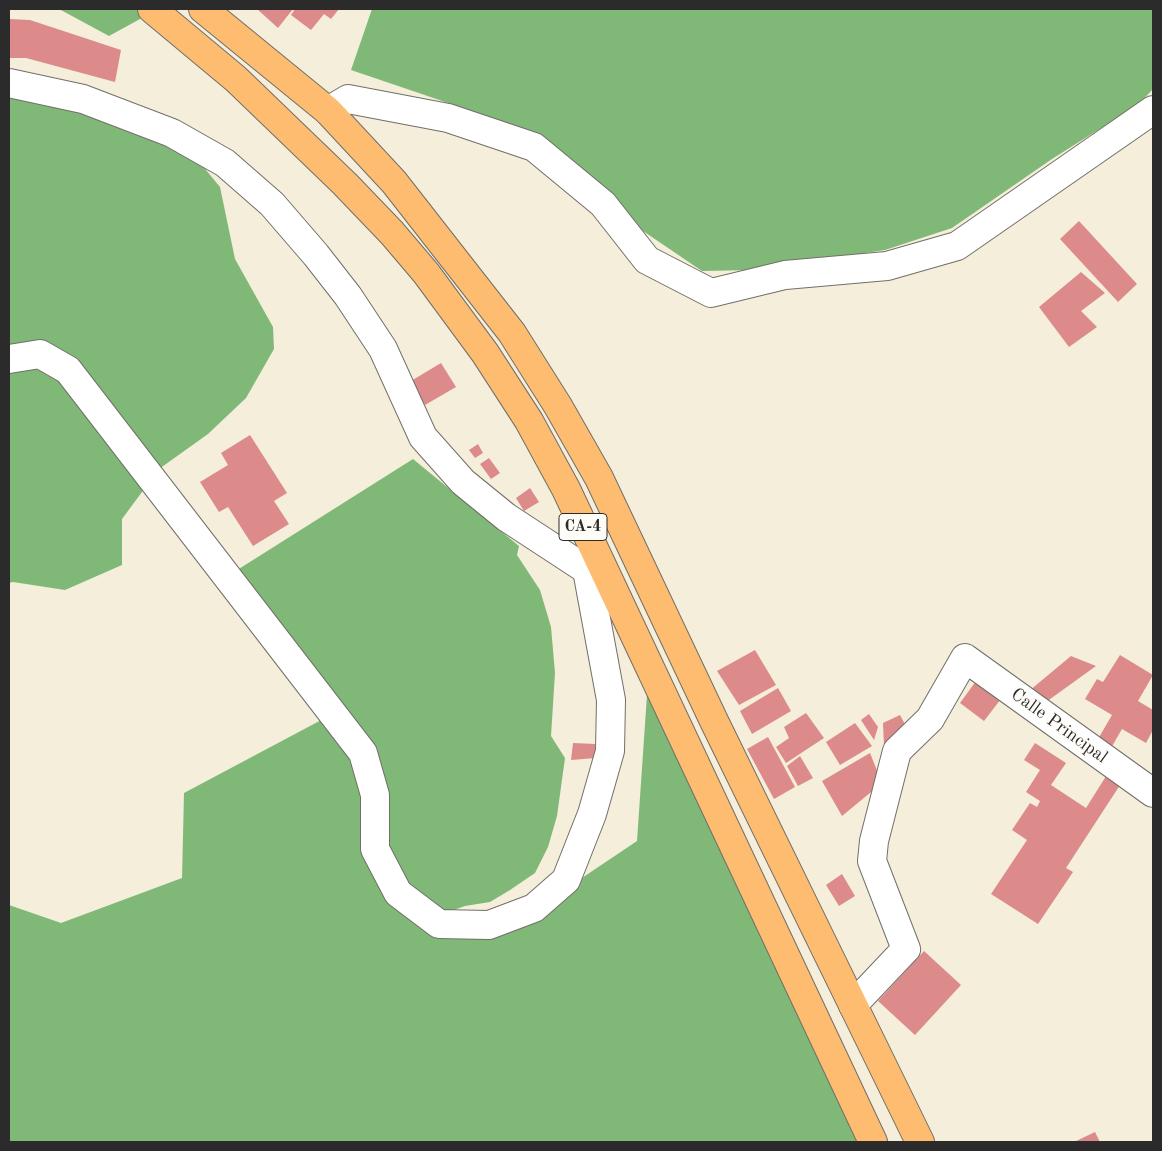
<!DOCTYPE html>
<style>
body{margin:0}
#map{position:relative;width:1162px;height:1151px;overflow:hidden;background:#f4eedb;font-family:"Old Standard TT",serif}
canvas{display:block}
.frame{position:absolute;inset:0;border:10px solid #2b2b2b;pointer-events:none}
</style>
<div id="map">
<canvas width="1162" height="1151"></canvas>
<div class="frame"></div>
</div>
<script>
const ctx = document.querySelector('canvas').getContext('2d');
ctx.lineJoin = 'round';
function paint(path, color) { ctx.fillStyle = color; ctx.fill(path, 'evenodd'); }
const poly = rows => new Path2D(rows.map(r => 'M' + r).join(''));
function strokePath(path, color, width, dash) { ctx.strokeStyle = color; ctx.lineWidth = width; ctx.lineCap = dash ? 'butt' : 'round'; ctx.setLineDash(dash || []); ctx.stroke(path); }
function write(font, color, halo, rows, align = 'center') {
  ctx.font = font + ' "Old Standard TT",serif'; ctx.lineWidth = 4; ctx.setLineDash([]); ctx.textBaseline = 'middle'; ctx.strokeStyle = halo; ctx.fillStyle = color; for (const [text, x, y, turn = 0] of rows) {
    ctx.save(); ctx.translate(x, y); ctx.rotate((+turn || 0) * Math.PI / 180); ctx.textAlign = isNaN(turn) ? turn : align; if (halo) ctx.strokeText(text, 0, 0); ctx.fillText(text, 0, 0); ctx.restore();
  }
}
paint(poly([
 [59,9,148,9,151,13,109,36],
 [372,9,1153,9,1153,89,1139,104,1052,159,952,228,885,250,754,270,702,271,643,231,592,176,513,125,351,70],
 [9,80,192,153,220,187,235,259,273,327,274,349,246,398,208,434,159,469,122,519,122,565,65,590,13,582,9,583],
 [413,459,519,546,517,555,540,590,551,627,555,673,551,736,565,758,557,816,548,847,535,873,510,890,490,902,465,906,451,911,463,931,573,884,637,841,647,695,730,853,864,1142,9,1142,9,905,61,923,182,878,184,793,342,709,234,572]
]), '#80b977');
paint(poly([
 [257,9,293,9,278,28],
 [295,9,339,9,331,19,324,14,311,30,291,15],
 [9,19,30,20,121,50,115,82,26,58,9,58],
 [1079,221,1137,284,1118,302,1060,239],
 [1081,272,1105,293,1081,311,1097,327,1069,347,1039,307],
 [441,363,456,387,425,405,411,381],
 [250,435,287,493,274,501,289,524,253,546,228,507,219,512,200,482,228,465,221,453],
 [478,444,483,453,475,458,469,450],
 [489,458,500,473,491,479,480,464],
 [530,488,539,502,524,511,516,498],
 [755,650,776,685,739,705,717,671],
 [1120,655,1153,675,1138,701,1153,710,1153,730,1146,743,1122,729,1111,748,1098,739,1112,715,1085,699,1097,679,1103,682],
 [1071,656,1096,666,1046,702,1029,691],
 [979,677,1004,695,984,721,960,703],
 [778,688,791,711,752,734,740,711],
 [806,713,824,738,786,763,776,747,789,738,784,727],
 [869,714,878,727,874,740,861,720],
 [900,715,910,734,884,746,883,723],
 [855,723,872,746,840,765,826,742],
 [768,737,795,787,774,799,747,749],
 [573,743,595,744,596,758,571,760],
 [1035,743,1066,763,1051,785,1086,808,1108,773,1122,782,1066,868,1073,872,1038,924,991,894,1027,840,1012,830,1030,803,1037,807,1040,801,1026,792,1040,770,1024,760],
 [870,753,882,783,842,816,822,781],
 [800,756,813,778,798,786,787,766],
 [842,874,855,896,839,906,826,885],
 [924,951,961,985,915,1035,878,1001],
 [1095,1132,1100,1142,1074,1142]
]), '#dc8b8a');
const minor = poly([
 [9,83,83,99,172,133,225,163,272,204,316,255,348,296,383,349,423,437,463,482,506,517,587,570,596,556],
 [328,111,348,99,448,118,534,147,603,204,647,260,711,293,785,275,887,266,957,246,1153,110],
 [9,359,40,354,68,370,363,753,375,795,375,849,398,893,439,924,489,925,534,908,566,880,592,814,610,751,611,700,587,570],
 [853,1005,906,949,872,861,874,841,897,751,930,719,965,658,1153,793]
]);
const highway = poly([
 [152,9,236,79,345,184,392,233,426,273,485,353,529,421,566,489,873,1142],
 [203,9,328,111,394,182,512,333,558,406,599,478,714,721,920,1142]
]);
strokePath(minor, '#716f69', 30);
strokePath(highway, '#716f69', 30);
strokePath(minor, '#fff', 28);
strokePath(highway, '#fdbc70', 28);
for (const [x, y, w] of [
 [583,527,48]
]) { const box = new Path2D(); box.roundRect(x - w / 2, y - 13.5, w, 27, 4); ctx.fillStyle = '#fdfcf7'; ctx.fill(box); strokePath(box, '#2b2b2b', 1); }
write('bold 16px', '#2b2b2b', null, [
 ["CA-4",583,527]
]);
write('18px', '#2b2b2b', '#fdfcf7', [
 ["Calle Principal",1059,726,36]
]);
</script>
